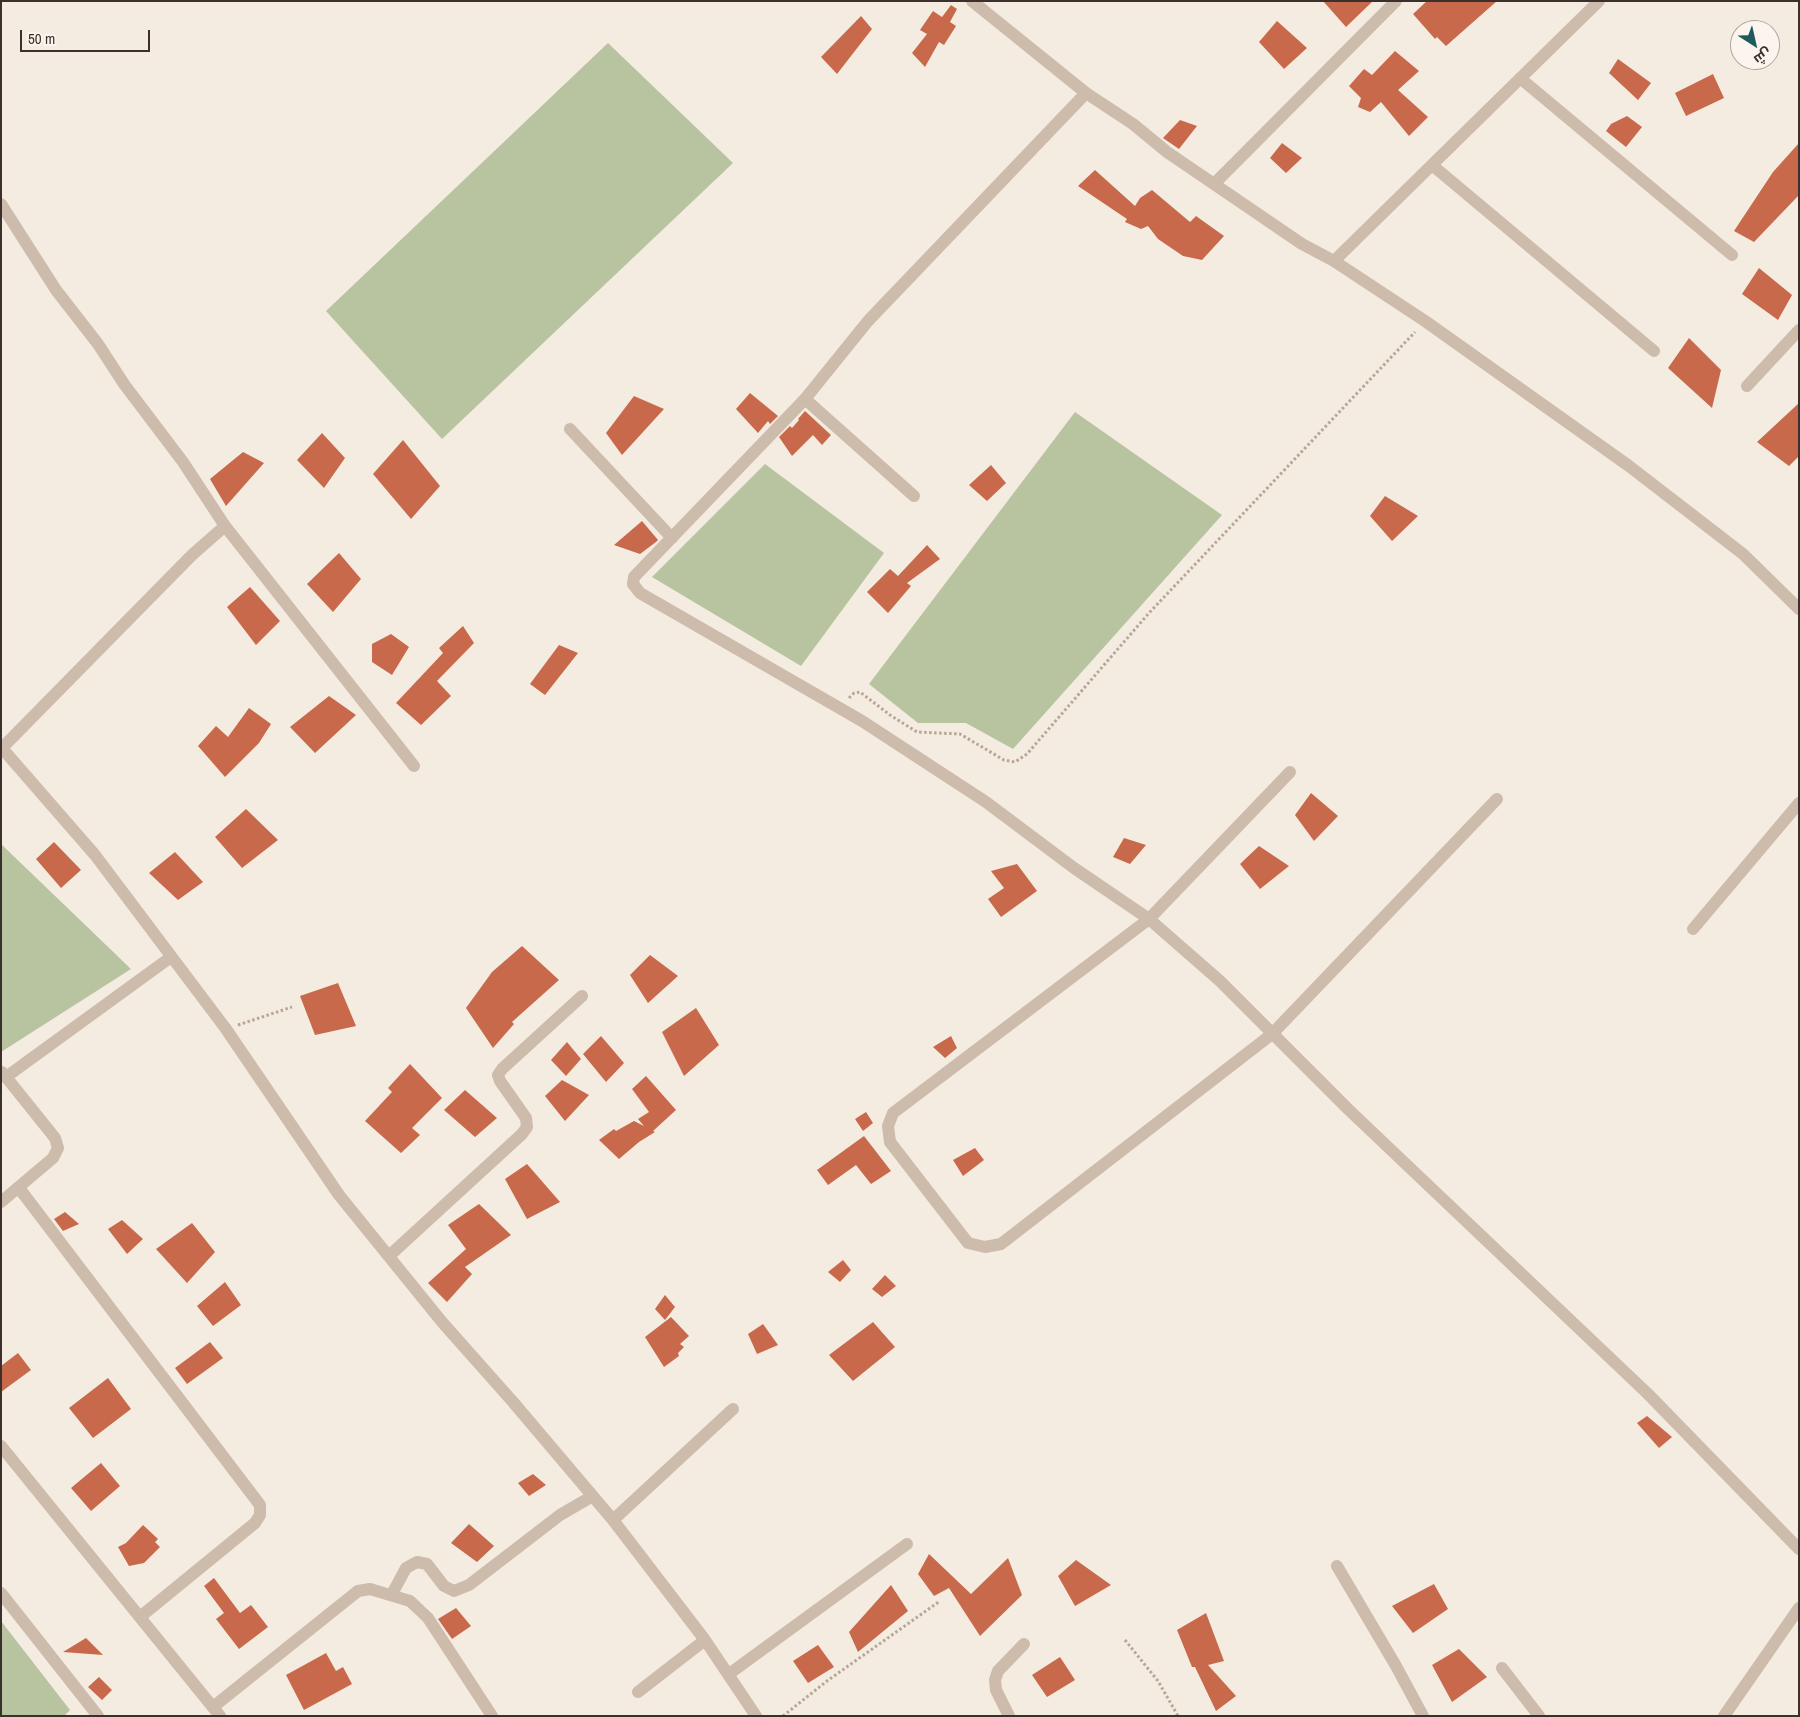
<!DOCTYPE html>
<meta charset="utf-8">
<style>
body{margin:0}
#map{position:relative;width:1800px;height:1717px;overflow:hidden;background:#f4ebe1;font-family:"Archivo Narrow",Cairo,sans-serif}
canvas{display:block}
.frame{position:absolute;inset:0;border:2px solid #3b302b;pointer-events:none}
.north{position:absolute;left:1730px;top:20px;width:50px;height:50px;box-sizing:border-box;background:#fbf5ee;border:1px solid #aea6a0;border-radius:50%;rotate:145deg;font-size:14px;font-weight:700;line-height:20px;text-align:center;color:#3b302b}
.north::after{content:'';display:block;margin:auto;width:18px;height:22px;background:#1f5a5e;clip-path:polygon(50% 0,100% 100%,50% 72%,0 100%)}
.scale{position:absolute;left:20px;top:30px;width:130px;height:22px;box-sizing:border-box;border:2px solid #3b302b;border-top:0;padding-left:6px;font-size:15px;line-height:18px;white-space:nowrap;color:#3b302b;-webkit-text-stroke:4px #fbf5ee;paint-order:stroke}
</style>
<div id="map">
<canvas width="1800" height="1717"></canvas>
<div class="frame"></div>
<div class="north">ش</div>
<div class="scale">50 m</div>
</div>
<script>
const ctx = document.querySelector('canvas').getContext('2d');
ctx.lineJoin = 'round';
function paint(path, color) { ctx.fillStyle = color; ctx.fill(path, 'evenodd'); }
const poly = rows => new Path2D(rows.map(r => 'M' + r).join(''));
function strokePath(path, color, width, dash) { ctx.strokeStyle = color; ctx.lineWidth = width; ctx.lineCap = dash ? 'butt' : 'round'; ctx.setLineDash(dash || []); ctx.stroke(path); }
paint(poly([
 [608,43,733,163,442,439,326,311],
 [1075,412,1222,515,1013,749,966,723,918,723,869,684],
 [765,464,884,553,801,666,652,577],
 [1,844,131,969,1,1052],
 [1,1621,70,1710,64,1716,1,1716]
]), '#b8c4a0');
paint(poly([
 [1323,1,1373,1,1346,27],
 [1427,1,1497,1,1446,46,1437,37,1435,39,1413,14],
 [951,5,957,9,950,22,956,26,944,45,939,42,925,67,912,53,927,34,920,30,933,11,942,17],
 [861,16,872,29,837,74,821,57],
 [1277,21,1307,48,1284,69,1259,42],
 [1395,51,1419,71,1398,90,1428,117,1409,136,1381,102,1370,112,1358,107,1361,98,1349,86,1364,69,1372,75],
 [1618,59,1651,83,1638,100,1609,73],
 [1713,74,1724,98,1686,116,1675,93],
 [1627,116,1642,127,1626,147,1606,131,1611,124],
 [1180,120,1197,126,1179,149,1163,138],
 [1282,143,1302,158,1286,173,1270,158],
 [1799,143,1799,195,1754,242,1734,231,1773,172],
 [1095,170,1135,206,1140,198,1152,190,1190,222,1196,216,1224,236,1202,260,1183,256,1158,239,1148,226,1141,229,1125,222,1127,219,1078,186],
 [1759,268,1792,295,1778,320,1742,294],
 [1689,338,1721,370,1712,408,1668,368],
 [750,393,778,416,770,424,768,421,758,433,736,409],
 [634,396,664,409,622,455,606,433],
 [1799,403,1799,456,1789,466,1757,442],
 [805,411,831,435,822,445,813,435,792,456,779,437,790,426,792,428,799,420,798,419],
 [322,433,345,458,324,488,297,460],
 [403,440,440,486,411,519,373,474],
 [243,452,264,463,226,506,210,479],
 [991,465,1006,483,987,501,969,485],
 [1385,496,1418,516,1392,541,1370,516],
 [642,521,658,540,656,542,640,554,614,545],
 [927,545,940,559,907,583,911,586,888,613,867,592,890,569,898,576],
 [339,553,361,579,333,612,307,584],
 [250,587,280,621,256,645,227,607],
 [463,626,474,643,437,681,451,696,421,725,396,703,443,653,439,648],
 [391,634,409,647,392,675,372,662,372,644],
 [559,645,578,653,545,695,530,684],
 [329,696,356,715,315,753,290,727],
 [249,708,271,724,259,743,225,777,198,746,216,726,228,737],
 [1311,793,1338,816,1314,841,1295,815],
 [246,809,278,840,242,868,215,837],
 [1124,838,1146,845,1130,864,1113,857],
 [54,842,81,870,61,888,36,859],
 [1259,846,1289,866,1260,889,1240,864],
 [175,852,203,882,178,900,149,873],
 [1017,864,1037,891,1001,917,988,899,1004,888,991,871],
 [522,946,559,980,512,1022,514,1024,493,1048,466,1008,492,972],
 [650,955,678,976,648,1003,630,975],
 [338,983,356,1026,315,1035,300,996],
 [696,1008,719,1045,684,1076,662,1032],
 [601,1036,624,1063,606,1082,583,1054],
 [951,1036,957,1048,945,1058,933,1047],
 [567,1042,581,1059,566,1076,551,1060],
 [410,1064,442,1098,412,1128,420,1135,401,1153,365,1121,392,1092,388,1088],
 [646,1076,676,1110,653,1131,655,1132,639,1142,619,1159,599,1140,614,1129,616,1131,634,1121,644,1126,638,1119,649,1112,632,1089],
 [562,1080,589,1095,565,1121,545,1096],
 [465,1090,497,1118,475,1137,444,1110],
 [866,1112,873,1123,863,1131,855,1119],
 [864,1136,891,1171,871,1184,856,1165,828,1185,817,1170],
 [975,1148,984,1160,963,1176,953,1160],
 [527,1164,560,1202,527,1219,505,1179],
 [479,1204,511,1235,465,1267,472,1274,447,1302,428,1283,466,1249,448,1225],
 [65,1212,79,1224,63,1231,54,1219],
 [122,1220,143,1239,127,1254,108,1229],
 [192,1223,215,1252,187,1283,156,1249],
 [843,1260,851,1270,840,1282,828,1272],
 [885,1275,896,1286,882,1297,872,1289],
 [225,1282,241,1305,213,1326,197,1306],
 [665,1295,675,1307,665,1320,655,1309],
 [671,1317,689,1336,680,1344,684,1347,678,1353,679,1356,664,1367,645,1337],
 [873,1322,895,1347,853,1381,829,1355],
 [763,1324,778,1345,757,1354,748,1334],
 [210,1342,223,1358,187,1384,175,1368],
 [18,1353,31,1370,1,1392,1,1366],
 [108,1378,131,1409,93,1438,69,1408],
 [1647,1416,1672,1437,1659,1448,1637,1423],
 [101,1463,120,1486,91,1511,71,1488],
 [533,1474,546,1485,529,1496,518,1483],
 [469,1524,494,1546,477,1562,451,1543],
 [143,1525,158,1539,155,1542,160,1547,144,1563,129,1566,118,1547,126,1543],
 [929,1554,971,1594,1008,1558,1022,1595,980,1636,949,1588,934,1596,918,1574],
 [1076,1560,1111,1585,1075,1606,1058,1576],
 [214,1578,240,1613,251,1605,268,1627,239,1649,216,1619,224,1613,204,1586],
 [1434,1584,1448,1609,1413,1633,1392,1606],
 [891,1585,908,1611,858,1652,849,1632],
 [456,1608,471,1626,452,1639,438,1619],
 [1206,1613,1224,1661,1208,1665,1236,1696,1216,1711,1195,1667,1192,1667,1177,1630],
 [86,1638,103,1655,63,1652],
 [818,1645,834,1667,808,1683,793,1661],
 [1459,1649,1487,1677,1452,1702,1432,1665],
 [326,1653,336,1671,343,1667,352,1684,304,1710,286,1675],
 [1060,1657,1075,1680,1047,1697,1032,1675],
 [99,1677,112,1690,102,1700,88,1687]
]), '#c8694b');
strokePath(poly([
 [849,698,854,693,860,692,890,715,917,732,960,734,1004,760,1015,762,1027,754,1149,613,1415,332],
 [238,1025,292,1007],
 [1125,1640,1158,1681,1178,1716],
 [783,1716,827,1681,940,1601]
]), '#b9a596', 3, [2.5, 2.5]);
strokePath(poly([
 [972,1,1086,93,1133,124,1167,152,1302,244,1334,261,1425,321,1629,466,1743,554,1799,609],
 [1520,78,1732,255],
 [1432,165,1654,351],
 [1215,183,1396,1],
 [1,204,56,290,98,344,124,384,183,462,225,526,192,555,2,748],
 [1334,261,1599,1],
 [1747,386,1799,330],
 [805,399,868,321,1086,93],
 [570,429,672,538],
 [914,496,805,399,634,577,633,584,640,593,862,721,986,802,1074,868,1149,919,1220,981,1349,1110,1648,1394,1799,1549],
 [225,526,414,766],
 [1,747,95,855,226,1029,339,1195,442,1322,513,1402,613,1520,705,1640,756,1716],
 [1290,772,1149,919,893,1113,888,1126,890,1142,968,1243,985,1247,1001,1244,1272,1034,1497,799],
 [1693,929,1799,803],
 [6,1077,171,957],
 [19,1188,260,1505,260,1515,255,1523,140,1617],
 [1,1202,53,1158,58,1148,55,1138,2,1072],
 [389,1256,522,1134,527,1127,526,1118,500,1081,498,1075,502,1069,582,996],
 [1,1446,220,1716],
 [613,1520,733,1409],
 [1337,1566,1396,1666,1423,1716],
 [1,1593,98,1716],
 [392,1594,406,1568,417,1562,427,1564,444,1586,454,1591,469,1585,560,1515,591,1497],
 [1502,1668,1539,1716],
 [729,1674,907,1544],
 [638,1692,705,1640],
 [213,1707,358,1591,370,1589,410,1601,428,1618,492,1716],
 [1009,1716,996,1690,995,1680,998,1671,1024,1644],
 [1724,1716,1799,1608]
]), '#cdbbac', 12);
</script>
